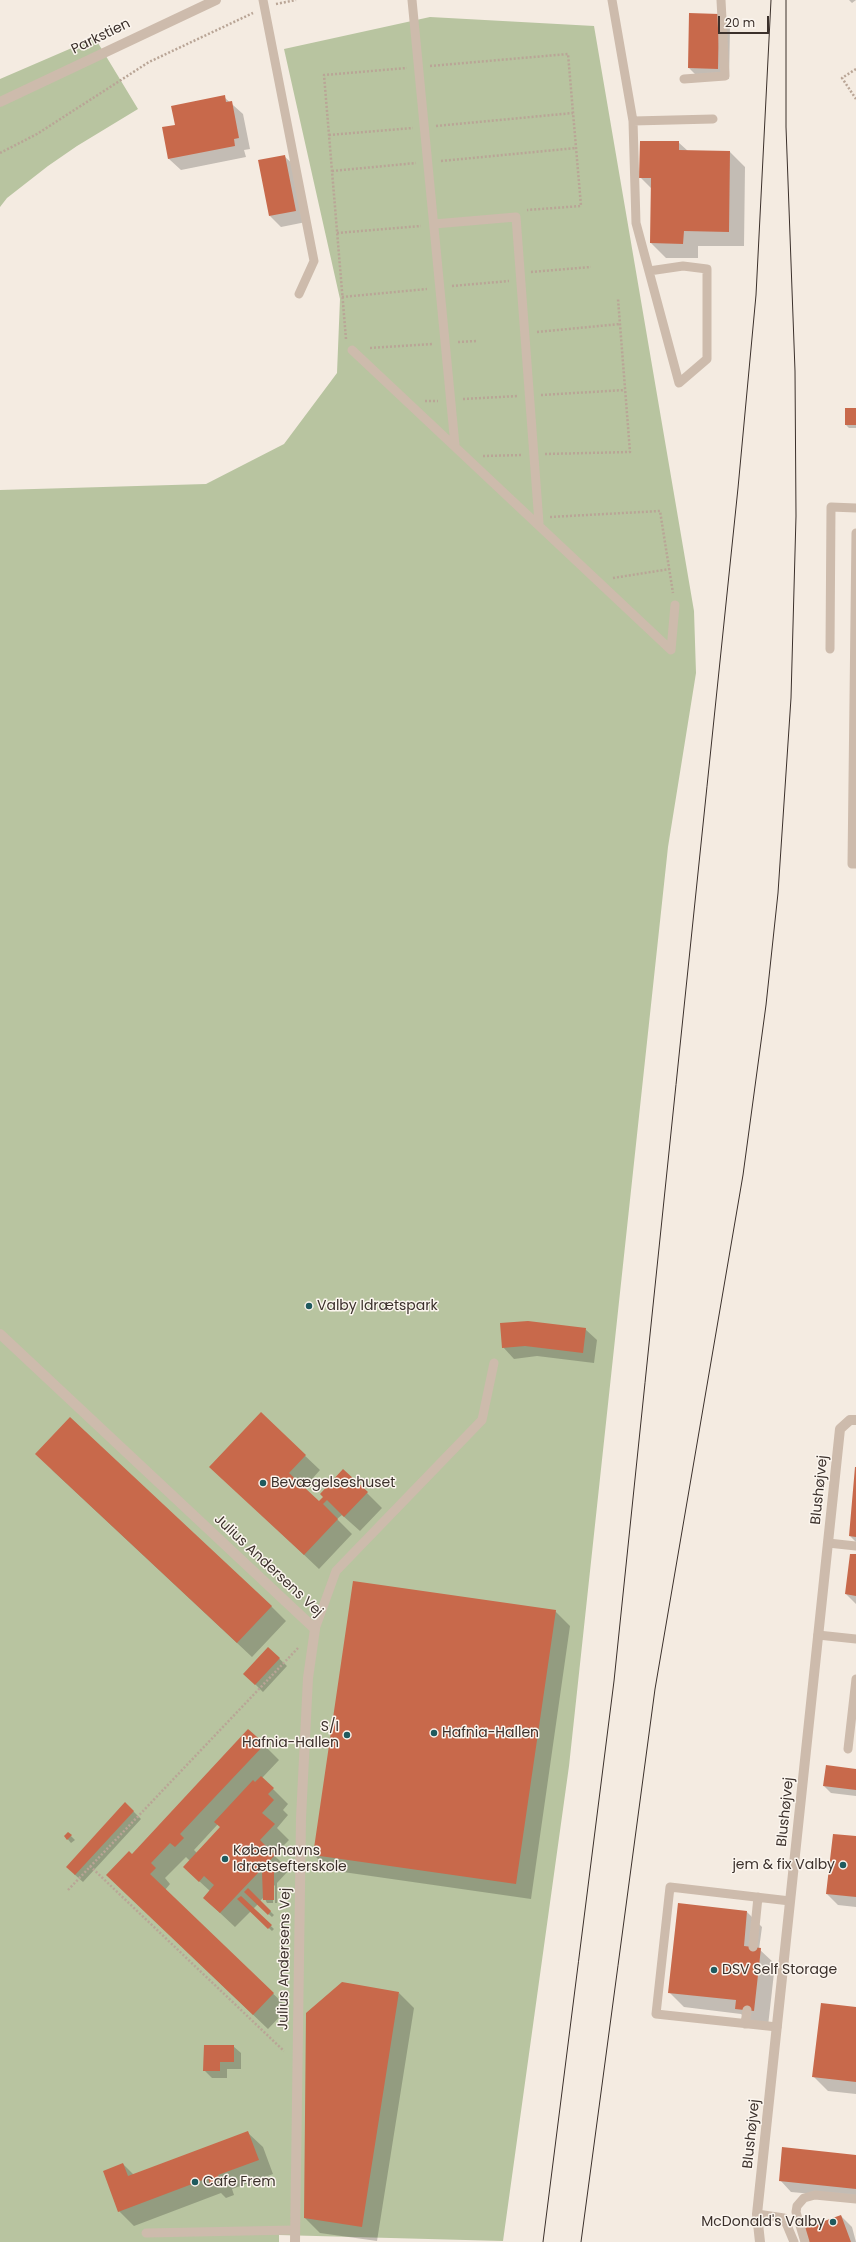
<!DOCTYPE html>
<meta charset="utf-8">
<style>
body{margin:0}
#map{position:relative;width:856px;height:2242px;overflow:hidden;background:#f4ebe1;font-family:Poppins,sans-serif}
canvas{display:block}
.scale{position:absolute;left:718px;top:16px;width:51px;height:18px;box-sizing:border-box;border:2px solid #3b302b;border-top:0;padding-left:5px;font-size:12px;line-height:14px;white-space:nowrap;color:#3b302b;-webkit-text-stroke:3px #fbf5ee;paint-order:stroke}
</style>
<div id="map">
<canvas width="856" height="2242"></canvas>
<div class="scale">20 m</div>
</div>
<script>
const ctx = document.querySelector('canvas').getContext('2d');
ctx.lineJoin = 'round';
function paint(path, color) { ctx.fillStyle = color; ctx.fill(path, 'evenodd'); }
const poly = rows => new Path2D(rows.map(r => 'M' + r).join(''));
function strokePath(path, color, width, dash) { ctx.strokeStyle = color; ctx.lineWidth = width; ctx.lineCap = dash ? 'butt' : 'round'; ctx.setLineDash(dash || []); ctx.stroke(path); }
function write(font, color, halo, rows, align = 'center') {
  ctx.font = font + ' Poppins,sans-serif'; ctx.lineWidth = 3; ctx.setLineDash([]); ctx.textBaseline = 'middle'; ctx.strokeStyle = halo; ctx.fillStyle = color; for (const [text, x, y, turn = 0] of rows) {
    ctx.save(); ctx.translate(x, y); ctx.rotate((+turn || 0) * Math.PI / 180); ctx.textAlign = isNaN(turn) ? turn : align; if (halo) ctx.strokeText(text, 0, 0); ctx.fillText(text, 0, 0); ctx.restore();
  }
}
paint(poly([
 [430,17,594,26,694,611,696,673,668,847,569,1766,503,2241,279,2235,279,2242,0,2242,0,490,206,484,284,444,337,373,340,299,284,49],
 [95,38,138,109,77,146,48,166,7,198,0,207,0,79]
]), '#b8c4a0');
paint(poly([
 [849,0,856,0,852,3],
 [718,15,730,26,729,79,700,79,689,68],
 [224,97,243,114,250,149,244,150,246,157,181,170,169,159,163,128,176,126],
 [678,142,688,151,730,152,745,167,744,246,698,246,698,258,666,258,651,243,652,189,640,177],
 [284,156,296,167,306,222,281,227,270,216],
 [856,409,856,428,849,428,846,425],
 [585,1329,597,1340,594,1363,537,1356,514,1359,503,1347],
 [261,1414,320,1470,304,1488,319,1503,324,1497,367,1493,382,1508,360,1531,342,1515,337,1519,352,1534,319,1569,226,1481],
 [856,1466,856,1542,850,1536],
 [51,1469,271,1606,286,1621,252,1657],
 [856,1555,856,1604,846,1594],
 [555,1611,570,1626,531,1899,329,1870,314,1855],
 [268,1648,287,1666,263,1692,252,1681],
 [264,1745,279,1760,262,1778,288,1804,283,1810,288,1815,277,1828,289,1840,274,1855,289,1870,277,1883,277,1903,275,1903,275,1885,273,1887,273,1903,267,1903,264,1897,260,1901,274,1915,272,1917,258,1904,253,1909,274,1929,272,1931,251,1911,235,1927,204,1898,210,1891,199,1881,190,1861,186,1857,165,1878,170,1884,165,1890,288,2008,268,2029,123,1890,132,1855],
 [218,1824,221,1827,197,1853,194,1850],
 [856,1770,856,1796,831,1793,824,1786],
 [133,1811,141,1819,83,1882,74,1874],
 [68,1833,75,1840,71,1843,65,1836],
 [856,1837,856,1907,838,1905,827,1894],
 [679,1904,747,1912,762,1927,759,1949,775,1964,768,2026,751,2024,741,2014,684,2007,669,1992],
 [399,1993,414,2008,377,2241,320,2233,305,2218],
 [856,2008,856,2094,828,2091,813,2076],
 [233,2046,241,2053,241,2069,227,2069,227,2078,212,2078,204,2070],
 [248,2133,263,2147,273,2174,232,2189,234,2195,226,2198,221,2193,134,2226,119,2211,123,2164,134,2175],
 [856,2156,856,2198,791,2192,780,2180],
 [841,2216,852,2227,856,2242,808,2242]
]), '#0003');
paint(poly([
 [689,13,719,14,718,69,688,68],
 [225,95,226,102,232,101,239,138,234,139,235,146,168,159,162,127,175,125,171,106],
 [640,141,679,141,679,150,730,151,729,232,684,231,683,244,650,243,651,178,639,178],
 [285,155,296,211,269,216,258,160],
 [845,408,856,408,856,425,845,425],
 [528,1321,586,1328,583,1353,525,1346,502,1348,500,1323],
 [261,1412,306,1455,289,1473,319,1501,323,1497,320,1494,343,1469,368,1492,344,1517,327,1500,323,1504,338,1519,304,1555,209,1467],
 [70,1417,272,1606,237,1643,35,1454],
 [855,1467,856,1467,856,1537,849,1536],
 [850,1554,856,1554,856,1596,845,1594],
 [353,1581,556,1610,516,1884,313,1855],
 [268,1647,280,1658,255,1685,243,1674],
 [248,1729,265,1744,180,1834,184,1838,175,1847,170,1843,151,1863,156,1868,150,1874,274,1993,253,2015,106,1875,129,1851,132,1854],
 [826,1765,856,1769,856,1790,823,1786],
 [261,1776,274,1788,268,1794,274,1800,262,1813,275,1824,260,1840,275,1855,220,1913,203,1898,214,1885,204,1876,199,1882,183,1867,220,1827,214,1822,253,1780,255,1782],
 [125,1802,134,1811,75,1875,66,1867],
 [68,1832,72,1835,67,1840,64,1836],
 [833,1834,856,1836,856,1897,826,1894],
 [262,1871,274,1871,274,1900,263,1900],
 [248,1888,271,1911,268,1915,244,1892],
 [241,1896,272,1925,268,1929,237,1899],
 [678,1903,747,1911,744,1946,761,1948,754,2011,735,2009,736,2000,668,1993],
 [342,1982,399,1992,362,2227,304,2218,306,2013],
 [821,2003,856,2007,856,2082,812,2077],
 [204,2045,234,2045,234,2062,220,2062,220,2071,203,2071],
 [248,2131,259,2160,218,2175,220,2180,210,2184,208,2178,118,2212,103,2171,123,2163,128,2176],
 [782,2147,856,2155,856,2189,779,2181],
 [841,2215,851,2242,807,2242,802,2229]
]), '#c8694b');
strokePath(poly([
 [276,4,296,0],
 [430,66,568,54,581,206,527,210],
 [856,69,842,78,856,99],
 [436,126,573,113],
 [329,135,413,128],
 [0,153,37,134,149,62,253,13],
 [441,161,576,148],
 [332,171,416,163],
 [337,233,421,226],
 [531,272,591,267],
 [452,286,509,281],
 [342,297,427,289],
 [537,332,620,324],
 [346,339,324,75,407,68],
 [458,342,477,341],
 [370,348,433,344],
 [541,395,625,390],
 [463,399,518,396],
 [425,401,438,401],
 [545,454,630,452,618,299],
 [483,456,522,455],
 [550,517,660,511,673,593],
 [613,578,670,569],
 [90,1866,284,2051],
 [68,1890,298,1648]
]), '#b9a596', 2.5, [2, 2]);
strokePath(poly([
 [263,0,314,261,299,294],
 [412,0,455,445],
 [612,0,633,121,636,223,679,383,707,359,707,269,683,266,649,271],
 [684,79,725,76,721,0],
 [633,121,713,119],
 [434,224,516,217,539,523],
 [352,350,671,650,675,605],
 [856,533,852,864,856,864],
 [830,649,831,507,856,508],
 [828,1543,856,1546],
 [315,1629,336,1571,482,1420,494,1363],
 [818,1635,856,1639],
 [848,1749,856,1679],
 [753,1947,758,1897],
 [745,2024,747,2010],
 [777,2027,656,2014,670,1887,790,1901],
 [757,2214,784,2218,794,2242],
 [146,2233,295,2230],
 [805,2242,796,2212,797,2206,804,2198,815,2195,856,2199]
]), '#cdbbac', 9);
strokePath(poly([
 [0,102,216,0],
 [0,1334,315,1629,308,1678,301,1818,295,2242],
 [760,2242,757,2214,840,1429,850,1420,856,1420]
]), '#cdbbac', 10);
strokePath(poly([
 [543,2242,614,1681,738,488,756,295,771,0],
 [581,2242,655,1689,743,1175,766,1005,778,893,791,698,796,516,795,371,786,127,786,0]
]), '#3b302b', 1);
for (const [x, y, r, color] of [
 [309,1306,4,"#1f5a5e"],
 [263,1483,4,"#1f5a5e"],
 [434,1733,4,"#1f5a5e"],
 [347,1735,4,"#1f5a5e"],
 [225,1859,4,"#1f5a5e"],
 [843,1865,4,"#1f5a5e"],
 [714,1970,4,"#1f5a5e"],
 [195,2182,4,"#1f5a5e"],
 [833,2222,4,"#1f5a5e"]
]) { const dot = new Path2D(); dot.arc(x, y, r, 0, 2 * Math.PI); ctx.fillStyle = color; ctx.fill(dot); strokePath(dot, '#fbf5ee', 1.5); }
write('14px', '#3b302b', '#fbf5ee', [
 ["Parkstien",101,37,-26],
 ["Blushøjvej",820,1490,-84],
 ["Julius Andersens Vej",268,1566,43],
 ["Blushøjvej",786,1812,-84],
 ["Julius Andersens Vej",285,1959,-89],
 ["Blushøjvej",752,2134,-84]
]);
write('14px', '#3b302b', '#fbf5ee', [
 ["Valby Idrætspark",317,1306],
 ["Bevægelseshuset",271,1483],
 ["S/I",339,1727,"right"],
 ["Hafnia-Hallen",339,1743,"right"],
 ["Hafnia-Hallen",442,1733],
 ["Københavns",233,1851],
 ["Idrætsefterskole",233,1867],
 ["jem & fix Valby",835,1865,"right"],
 ["DSV Self Storage",722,1970],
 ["Cafe Frem",203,2182],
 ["McDonald's Valby",825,2222,"right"]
], 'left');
</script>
